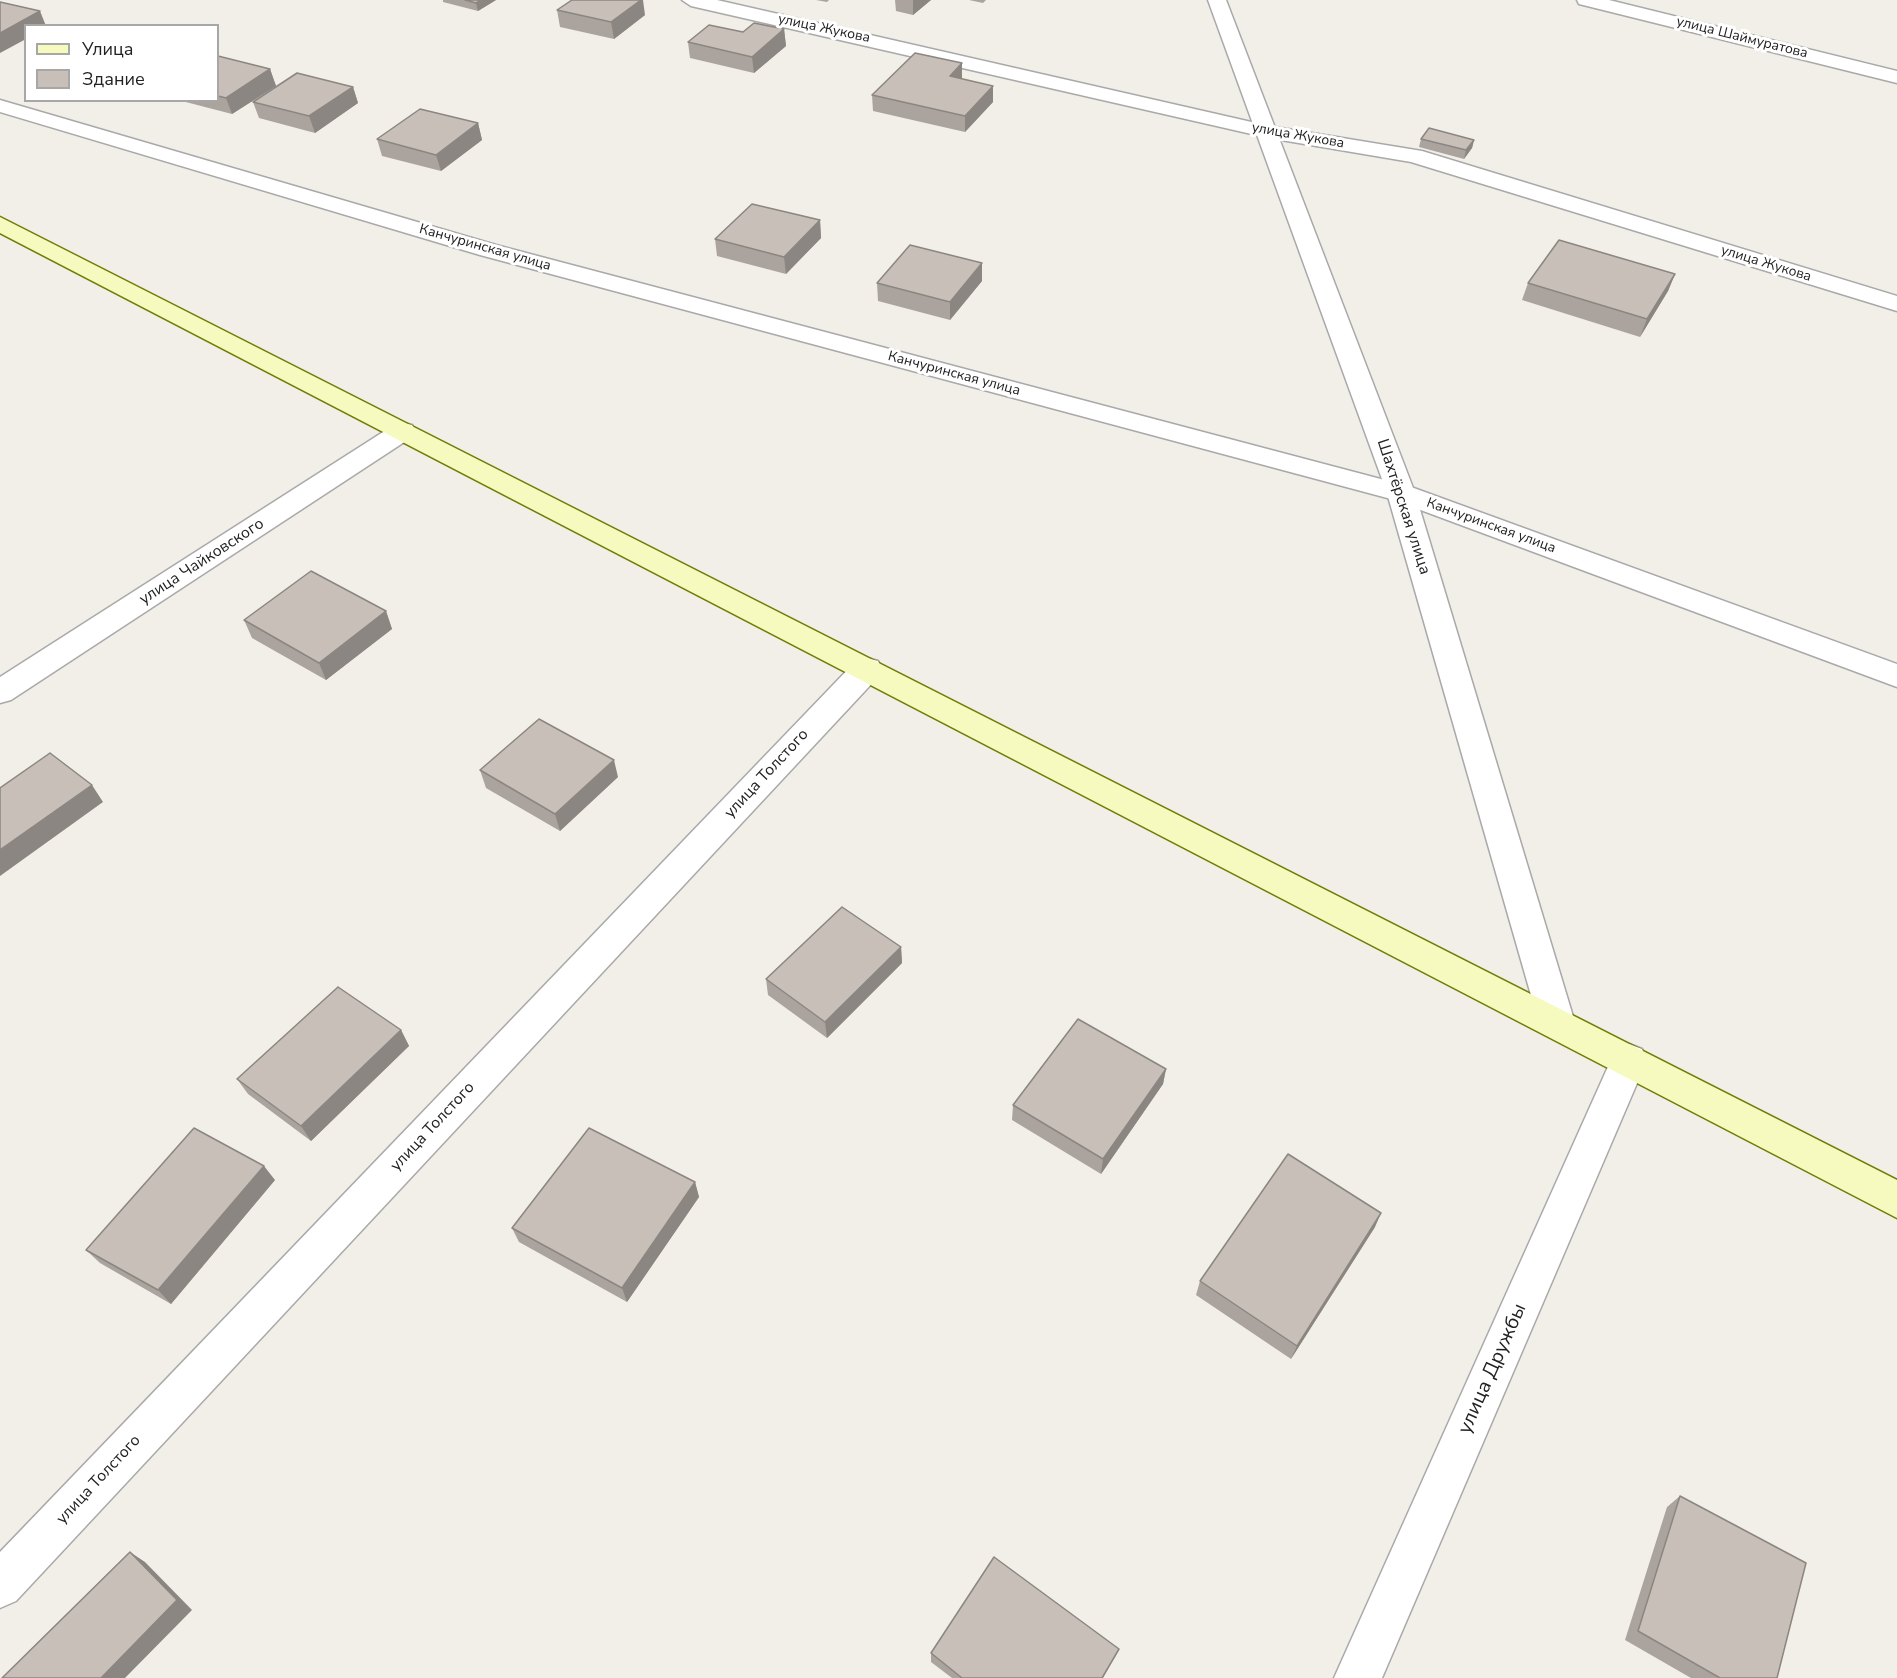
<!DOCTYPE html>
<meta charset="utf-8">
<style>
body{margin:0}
#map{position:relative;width:1897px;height:1678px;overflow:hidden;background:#f2efe9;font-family:"Nunito Sans",sans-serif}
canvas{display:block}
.legend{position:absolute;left:24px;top:24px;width:195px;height:78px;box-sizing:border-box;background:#fff;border:2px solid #a7a7a7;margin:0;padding:8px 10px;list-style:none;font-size:18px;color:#222}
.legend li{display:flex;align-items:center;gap:12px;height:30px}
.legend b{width:30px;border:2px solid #a7a7a7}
</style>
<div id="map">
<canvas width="1897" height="1678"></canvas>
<ul class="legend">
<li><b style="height:8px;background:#f7fabf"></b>Улица</li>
<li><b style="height:16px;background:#c7bfb8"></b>Здание</li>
</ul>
</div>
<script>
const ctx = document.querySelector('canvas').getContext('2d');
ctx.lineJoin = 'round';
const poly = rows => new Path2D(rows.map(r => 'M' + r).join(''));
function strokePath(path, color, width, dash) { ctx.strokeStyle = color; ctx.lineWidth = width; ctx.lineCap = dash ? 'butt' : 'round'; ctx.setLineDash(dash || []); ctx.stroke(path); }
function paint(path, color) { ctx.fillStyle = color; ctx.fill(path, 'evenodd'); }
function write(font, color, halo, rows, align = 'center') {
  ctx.font = font + ' "Nunito Sans",sans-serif'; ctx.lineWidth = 6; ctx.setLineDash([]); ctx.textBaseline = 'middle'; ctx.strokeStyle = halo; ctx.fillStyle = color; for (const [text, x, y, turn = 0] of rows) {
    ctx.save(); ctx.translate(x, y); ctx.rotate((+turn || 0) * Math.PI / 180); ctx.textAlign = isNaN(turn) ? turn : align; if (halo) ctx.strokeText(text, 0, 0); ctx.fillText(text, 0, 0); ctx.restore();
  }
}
const minor = poly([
 [682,0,717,0,1269,126,1422,151,1897,296,1897,311,1411,162,1269,138,691,6,682,0],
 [1577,0,1609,0,1897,71,1897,83,1579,4,1577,0],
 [0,100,496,245,1411,487,1897,664,1897,687,1391,499,480,255,0,112,0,100],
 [403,423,412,425,416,431,412,437,11,700,0,703,0,677,394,425,403,423],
 [867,658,878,661,882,669,878,677,16,1601,0,1608,0,1552,856,661,867,658],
 [1629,1044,1642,1049,1647,1060,1382,1678,1334,1678,1611,1060,1616,1049,1629,1044]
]);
const tertiary = poly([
 [1208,0,1226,0,1415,493,1575,1023,1570,1034,1557,1038,1544,1034,1539,1023,1387,493,1208,0]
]);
const secondary = poly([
 [0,217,1897,1180,1897,1218,0,233,0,217]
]);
strokePath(minor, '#a9a9a9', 3);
strokePath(tertiary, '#a9a9a9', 3);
strokePath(secondary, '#707d05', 3);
paint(minor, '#fff');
paint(tertiary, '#fff');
paint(secondary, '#f7fabf');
paint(poly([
 [443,0,496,0,478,11,443,2],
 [816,0,829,0,827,2],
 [895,0,931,0,913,15,896,11],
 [969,0,986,0,983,3],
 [557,10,645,15,614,39,560,27],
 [784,29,786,46,754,73,690,58,688,42,743,32],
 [218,56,270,69,276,86,232,114,178,100,218,100],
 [962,79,993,86,993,102,965,132,873,111,872,95],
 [353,87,358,103,315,133,259,118,253,102],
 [478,123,482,140,441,171,382,156,377,139],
 [1421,139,1474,140,1472,148,1464,159,1419,147],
 [820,220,821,238,786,274,717,256,715,239],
 [982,263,982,281,950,320,878,301,877,283],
 [1675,274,1668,291,1640,337,1522,300,1528,283],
 [386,611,392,629,326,680,252,638,244,620],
 [480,770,618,777,560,831,486,788],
 [901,947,902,963,827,1038,768,995,766,979],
 [401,1030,409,1046,311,1141,248,1094,237,1079],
 [1166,1069,1163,1084,1101,1174,1012,1120,1013,1105],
 [275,1180,171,1304,100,1263,86,1250],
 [695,1182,699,1197,627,1302,519,1242,512,1228],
 [1375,1227,1291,1359,1196,1295,1200,1281],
 [1680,1496,1777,1678,1691,1678,1625,1640,1667,1507],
 [1119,1649,1115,1657,1103,1678,952,1678,931,1662,931,1653]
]), '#aba49e');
paint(poly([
 [481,0,496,0,478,11,476,3],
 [641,0,643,0,645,15,614,39,611,22],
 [913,0,931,0,913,15],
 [40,11,46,26,26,26,26,39,0,53,0,33],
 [784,29,786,46,754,73,752,57],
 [962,63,962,80,950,76],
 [270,69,276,86,232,114,226,98],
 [993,86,993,102,965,132,965,116],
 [353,87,358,103,315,133,309,116],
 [478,123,482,140,441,171,436,155],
 [1474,140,1472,148,1464,159,1466,150],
 [820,220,821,238,786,274,784,257],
 [982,263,982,281,950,320,950,302],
 [1675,274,1668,291,1640,337,1647,319],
 [386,611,392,629,326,680,319,663],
 [614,760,618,777,560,831,555,814],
 [92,785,103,802,0,876,0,850],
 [901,947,902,963,827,1038,825,1022],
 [401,1030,409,1046,311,1141,301,1126],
 [1166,1069,1163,1084,1101,1174,1103,1159],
 [264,1166,275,1180,171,1304,158,1290],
 [695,1182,699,1197,627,1302,622,1288],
 [1381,1213,1375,1227,1291,1359,1297,1346],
 [130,1552,145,1562,192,1610,125,1678,101,1678]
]), '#8b8681');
const building = poly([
 [465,0,481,0,476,3,465,0],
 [572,0,641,0,611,22,557,10,572,0],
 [0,2,40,11,0,33,0,2],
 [754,23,784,29,752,57,688,42,709,25,743,32,754,23],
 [915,53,962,63,950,76,993,86,965,116,872,95,915,53],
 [218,56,270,69,226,98,218,96,218,56],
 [297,73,353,87,309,116,253,102,297,73],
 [420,109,478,123,436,155,377,139,420,109],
 [1429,128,1474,140,1466,150,1421,139,1429,128],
 [752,204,820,220,784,257,715,239,752,204],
 [1559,240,1675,274,1647,319,1528,283,1559,240],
 [910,245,982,263,950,302,877,283,910,245],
 [311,571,386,611,319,663,244,620,311,571],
 [539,719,614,760,555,814,480,770,539,719],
 [50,753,92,785,0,850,0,788,50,753],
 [842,907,901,947,825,1022,766,979,842,907],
 [338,987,401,1030,301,1126,237,1079,338,987],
 [1078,1019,1166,1069,1103,1159,1013,1105,1078,1019],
 [194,1128,264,1166,158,1290,86,1250,194,1128],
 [589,1128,695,1182,622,1288,512,1228,589,1128],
 [1288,1154,1381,1213,1297,1346,1200,1281,1288,1154],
 [1680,1496,1806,1563,1777,1678,1720,1678,1638,1631,1680,1496],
 [130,1552,177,1600,101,1678,2,1678,130,1552],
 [994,1557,1119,1649,1102,1678,962,1678,931,1653,994,1557]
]);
paint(building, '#c7bfb8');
strokePath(building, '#8b8681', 1.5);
write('14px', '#222', '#fff', [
 ["улица Жукова",824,29,12],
 ["улица Шаймуратова",1742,38,14],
 ["улица Жукова",1298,136,10],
 ["Канчуринская улица",485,248,16],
 ["улица Жукова",1766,264,17],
 ["Канчуринская улица",954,374,15],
 ["Канчуринская улица",1491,526,20]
]);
write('16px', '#222', '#fff', [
 ["Шахтёрская улица",1403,507,72],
 ["улица Чайковского",202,562,-33],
 ["улица Толстого",767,774,-47],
 ["улица Толстого",433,1127,-47],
 ["улица Толстого",99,1480,-47]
]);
write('20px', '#222', '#fff', [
 ["улица Дружбы",1493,1369,-66]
]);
</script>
